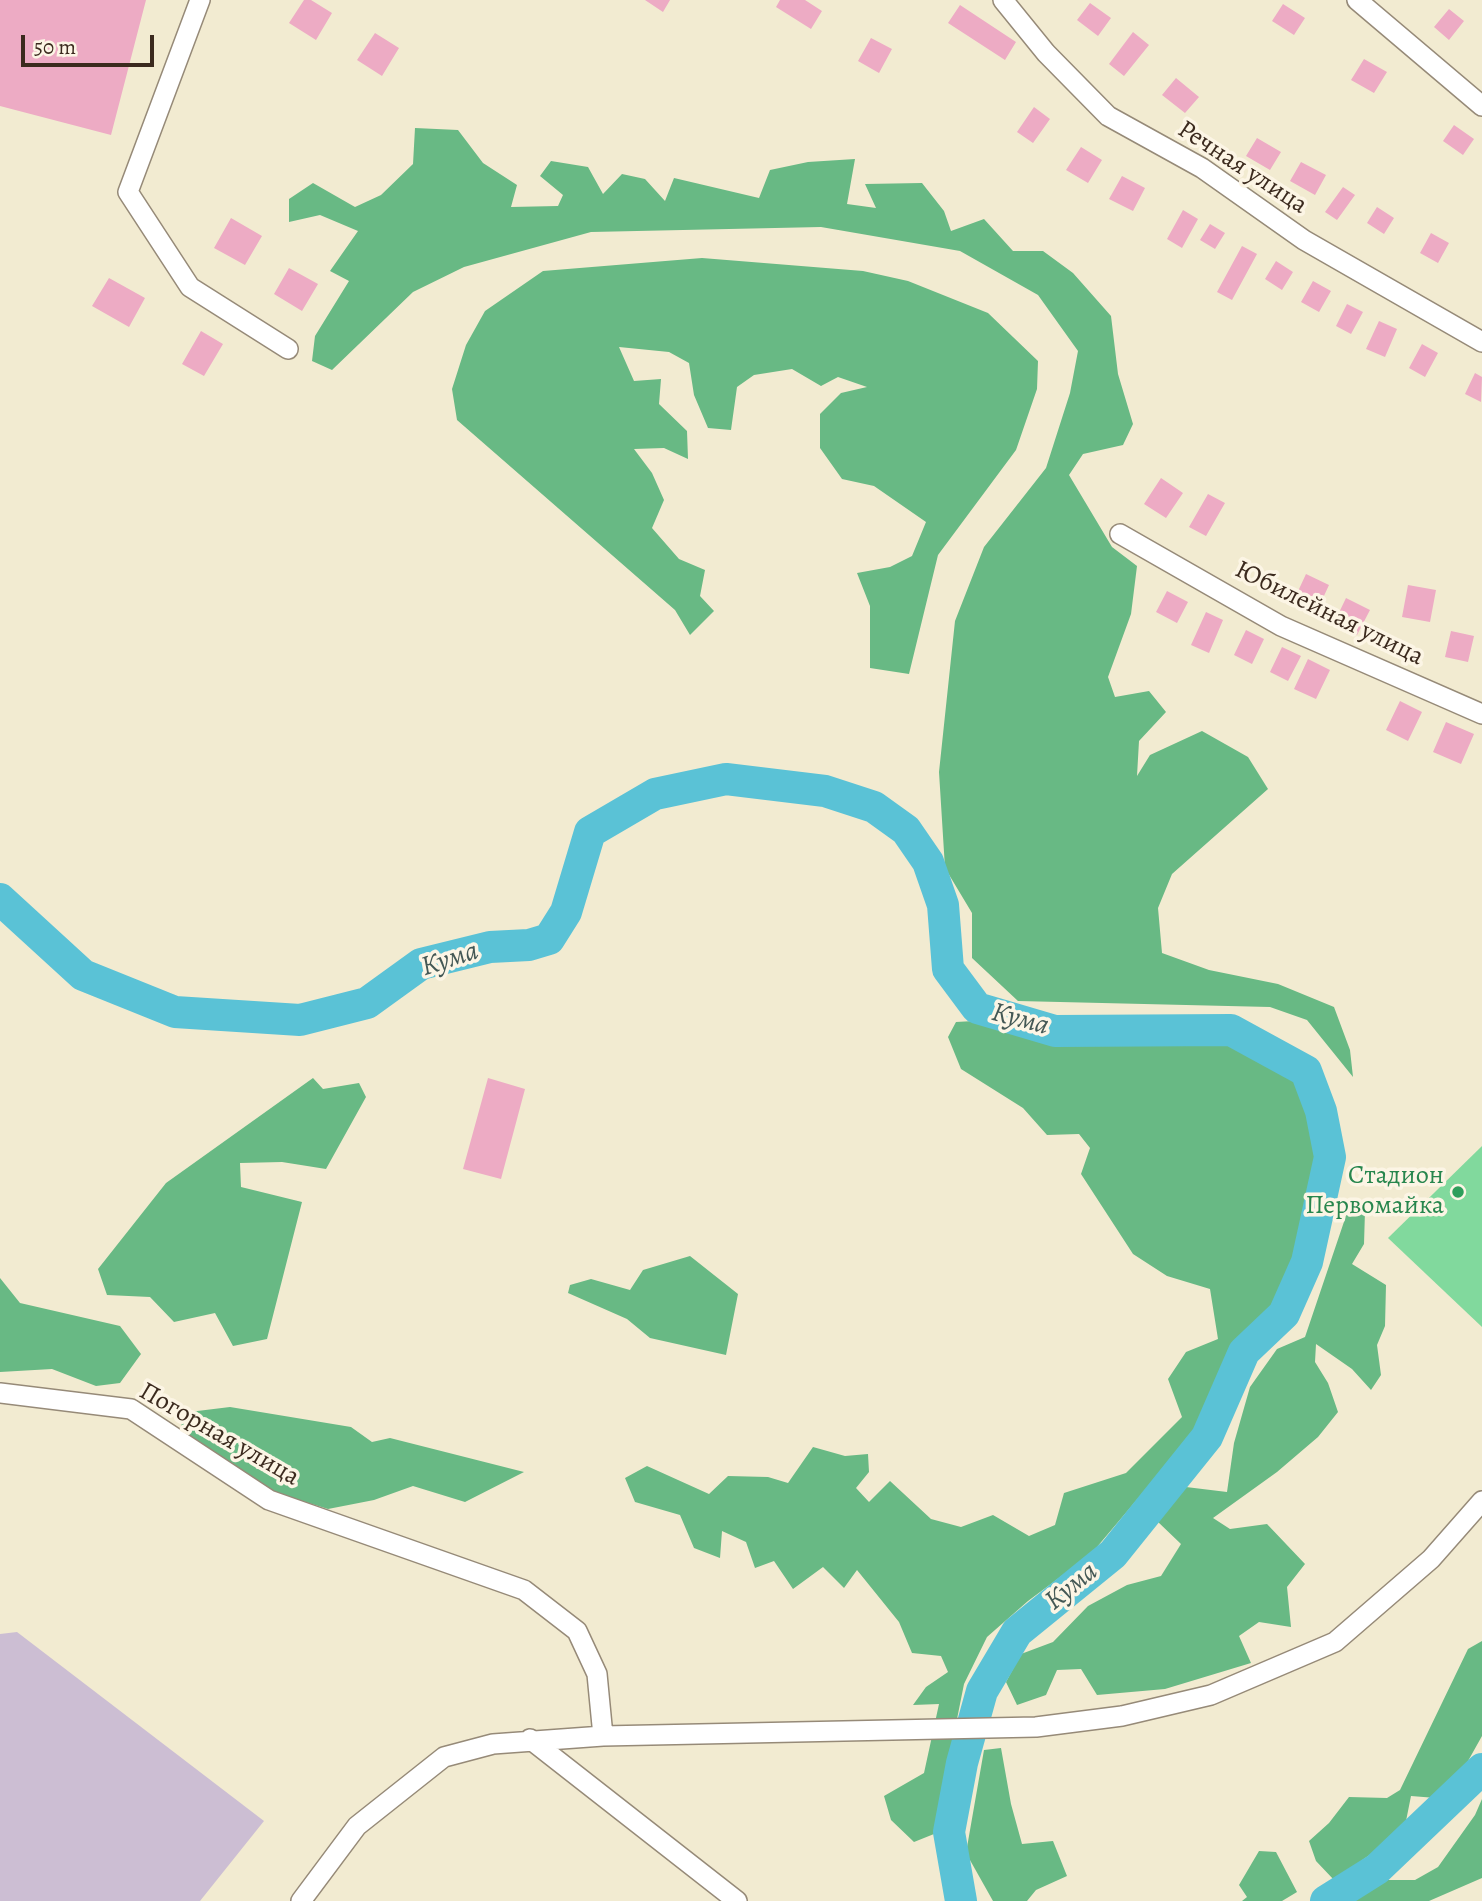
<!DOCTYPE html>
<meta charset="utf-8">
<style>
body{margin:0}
#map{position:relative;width:1482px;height:1901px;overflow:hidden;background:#f2ebd1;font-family:Alegreya,serif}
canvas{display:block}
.scale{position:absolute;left:21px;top:35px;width:133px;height:32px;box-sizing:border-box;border:4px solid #3b2a1e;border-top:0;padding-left:9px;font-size:21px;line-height:24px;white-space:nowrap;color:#3b2a1e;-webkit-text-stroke:5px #fcf5e5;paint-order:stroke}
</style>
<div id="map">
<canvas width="1482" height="1901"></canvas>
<div class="scale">50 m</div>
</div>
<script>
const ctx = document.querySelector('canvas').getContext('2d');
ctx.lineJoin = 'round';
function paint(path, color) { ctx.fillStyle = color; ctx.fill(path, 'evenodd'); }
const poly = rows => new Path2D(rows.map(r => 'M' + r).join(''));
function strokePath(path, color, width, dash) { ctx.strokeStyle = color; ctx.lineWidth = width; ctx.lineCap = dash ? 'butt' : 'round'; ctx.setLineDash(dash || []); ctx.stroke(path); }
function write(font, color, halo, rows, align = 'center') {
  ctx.font = font + ' Alegreya,serif'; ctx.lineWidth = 7; ctx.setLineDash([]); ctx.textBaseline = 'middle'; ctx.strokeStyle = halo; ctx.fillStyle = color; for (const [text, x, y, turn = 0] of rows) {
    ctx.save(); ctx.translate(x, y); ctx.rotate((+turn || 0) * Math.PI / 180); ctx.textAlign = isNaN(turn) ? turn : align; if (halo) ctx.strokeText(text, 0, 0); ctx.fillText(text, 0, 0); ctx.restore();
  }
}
paint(poly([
 [17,1632,264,1821,200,1901,0,1901,0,1634]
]), '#ccbed3');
paint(poly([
 [1482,1146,1482,1327,1388,1238]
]), '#81d99d');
paint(poly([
 [415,128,458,130,483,163,517,185,511,207,558,206,563,195,540,176,551,161,588,167,603,194,622,174,645,179,665,201,674,178,759,198,770,170,808,162,855,159,847,204,876,208,865,184,922,183,944,211,951,231,984,219,1013,251,1043,251,1073,273,1111,316,1118,374,1133,424,1123,445,1083,454,1069,475,1112,547,1137,566,1131,614,1108,677,1115,697,1149,691,1166,712,1139,741,1137,776,1150,755,1202,731,1248,757,1268,789,1172,874,1158,908,1162,953,1209,970,1278,984,1334,1007,1350,1050,1353,1077,1307,1020,1270,1007,1018,1001,972,958,972,913,945,868,939,772,955,621,984,547,1046,468,1070,393,1078,351,1038,295,960,251,821,227,591,232,464,267,413,292,332,370,312,361,315,336,349,281,330,271,358,231,320,215,289,222,289,199,313,183,355,207,381,195,413,164],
 [702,258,863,271,908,281,988,313,1038,361,1037,389,1016,450,938,555,909,674,870,668,870,606,857,573,890,567,912,556,926,522,874,486,842,479,820,448,820,414,841,393,867,387,838,377,821,386,792,369,754,375,737,387,731,430,708,428,694,395,689,363,669,352,619,347,634,381,661,379,659,404,687,431,688,459,664,448,634,449,652,473,664,500,652,528,679,559,705,570,700,596,714,611,690,635,675,610,457,420,452,389,466,345,485,311,543,271],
 [974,1021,1059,1046,1226,1037,1297,1076,1318,1157,1297,1254,1273,1310,1233,1344,1201,1424,1091,1554,1028,1601,987,1637,964,1684,934,1834,914,1842,891,1820,884,1796,924,1773,939,1704,913,1705,926,1687,948,1672,941,1656,912,1653,899,1622,857,1570,844,1588,823,1567,793,1589,774,1561,755,1568,746,1542,722,1531,720,1558,694,1548,680,1515,635,1502,625,1478,647,1466,709,1494,728,1476,768,1477,788,1483,813,1447,845,1456,868,1454,869,1472,856,1488,869,1502,890,1481,931,1519,961,1527,993,1515,1029,1536,1055,1525,1064,1493,1126,1473,1182,1417,1168,1379,1186,1352,1218,1339,1210,1289,1167,1276,1133,1254,1081,1174,1090,1148,1079,1134,1047,1135,1023,1108,961,1069,948,1037,956,1022],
 [313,1078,323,1089,359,1083,366,1097,326,1169,282,1162,240,1163,241,1187,302,1202,267,1339,233,1346,215,1313,174,1322,150,1297,107,1295,98,1269,166,1183],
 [1350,1204,1365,1211,1364,1244,1352,1264,1386,1285,1385,1326,1377,1345,1381,1375,1371,1390,1352,1369,1316,1344,1315,1362,1328,1383,1338,1412,1318,1437,1277,1472,1213,1518,1230,1529,1267,1524,1305,1564,1287,1587,1291,1627,1259,1622,1239,1636,1251,1663,1165,1689,1097,1695,1081,1669,1057,1670,1046,1695,1017,1705,1006,1682,1021,1654,1053,1642,1088,1606,1127,1585,1161,1576,1181,1544,1157,1521,1186,1487,1227,1492,1234,1443,1250,1387,1277,1349,1305,1337],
 [690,1256,738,1294,726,1355,650,1338,627,1319,568,1293,570,1285,591,1279,630,1290,643,1270],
 [0,1278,20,1303,120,1326,141,1354,120,1383,96,1386,52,1369,0,1372],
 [230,1407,351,1427,372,1442,390,1438,524,1472,465,1502,413,1486,374,1500,328,1509,270,1491,182,1432,181,1413],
 [1482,1641,1482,1736,1468,1761,1436,1798,1411,1796,1406,1821,1388,1842,1334,1880,1316,1861,1309,1841,1329,1823,1349,1797,1387,1798,1400,1790,1468,1649],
 [1001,1748,1011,1804,1022,1844,1053,1841,1067,1876,1036,1890,1027,1901,993,1901,966,1853,984,1750],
 [1482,1799,1482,1878,1429,1901,1353,1901,1387,1880,1415,1880,1438,1867,1475,1815],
 [1259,1851,1276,1852,1297,1892,1282,1901,1242,1901,1247,1897,1239,1885]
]), '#68b984');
strokePath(poly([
 [0,899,83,975,175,1012,300,1020,367,1003,421,964,490,947,529,945,549,939,566,912,590,832,655,794,726,779,825,791,874,807,906,830,928,862,943,905,948,969,977,1008,1055,1031,1231,1030,1306,1071,1321,1111,1330,1157,1307,1262,1284,1314,1244,1352,1207,1437,1113,1554,1017,1632,982,1691,962,1763,949,1832,961,1901],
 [1326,1901,1377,1869,1482,1769]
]), '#5ac2d6', 32);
paint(poly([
 [0,0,146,0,111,135,0,106],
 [304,0,311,0,332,13,316,40,289,23],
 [645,0,670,0,663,12],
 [780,0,805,0,822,11,811,29,776,7],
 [1090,3,1111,18,1098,36,1077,20],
 [1283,4,1305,18,1294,35,1272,21],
 [960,5,1016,42,1005,60,948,23],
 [1449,9,1464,21,1449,40,1434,27],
 [1133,32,1149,45,1124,76,1109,64],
 [375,33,399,48,382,76,357,60],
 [871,38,892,49,879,73,858,61],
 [1364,59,1387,72,1374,93,1351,80],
 [1176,78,1199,97,1185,113,1162,95],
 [1034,107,1050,119,1033,143,1017,132],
 [1454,125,1474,139,1463,155,1443,141],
 [1257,138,1281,152,1270,170,1246,156],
 [1081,147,1102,160,1088,183,1066,170],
 [1301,162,1326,175,1315,195,1290,181],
 [1122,176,1145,188,1133,211,1109,199],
 [1343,187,1355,195,1337,220,1325,212],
 [1377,207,1394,218,1384,234,1367,223],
 [1183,210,1198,219,1182,248,1167,239],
 [231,218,262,236,245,265,214,248],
 [1210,224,1225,233,1215,249,1200,240],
 [1431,233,1449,243,1438,263,1420,253],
 [1242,246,1257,254,1232,300,1217,292],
 [1276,261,1293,272,1282,290,1265,279],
 [289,268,318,284,302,311,274,294],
 [109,278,145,298,129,327,92,306],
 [1313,281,1331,291,1319,312,1301,302],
 [1347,304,1363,312,1351,334,1336,326],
 [1379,321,1397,329,1385,357,1366,349],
 [201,331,223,344,204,376,182,364],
 [1422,344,1438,353,1425,377,1409,368],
 [1475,373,1482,377,1481,402,1465,394],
 [1161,478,1183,493,1166,518,1144,504],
 [1208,494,1225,503,1206,536,1189,527],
 [1306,574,1329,585,1316,613,1293,602],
 [1408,585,1436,590,1430,622,1402,617],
 [1167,591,1188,602,1177,623,1156,612],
 [1346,598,1370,610,1357,635,1334,623],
 [1206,612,1223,620,1209,653,1191,645],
 [1246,630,1264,639,1252,664,1234,655],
 [1451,631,1474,636,1468,662,1445,657],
 [1282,647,1301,656,1288,681,1270,672],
 [1308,659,1330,670,1316,699,1294,689],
 [1400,701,1422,712,1408,741,1386,730],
 [1446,722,1474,734,1461,764,1433,752],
 [488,1078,525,1089,501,1179,463,1169]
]), '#edabc4');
const minor = poly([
 [200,0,128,192,190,287,288,349],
 [1003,0,1046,53,1108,116,1202,168,1304,240,1482,342],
 [1357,0,1482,106],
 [1120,534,1281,626,1482,714],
 [0,1393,131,1409,269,1500,524,1590,577,1631,597,1674,603,1736],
 [530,1739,737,1901],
 [301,1901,357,1826,444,1757,493,1744,603,1736,1036,1727,1122,1716,1211,1695,1335,1642,1431,1559,1482,1501]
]);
strokePath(minor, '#968a78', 22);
strokePath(minor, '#fff', 19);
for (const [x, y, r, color] of [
 [1458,1192,7,"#2e9e5b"]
]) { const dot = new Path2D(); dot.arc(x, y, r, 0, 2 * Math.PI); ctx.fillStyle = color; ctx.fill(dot); strokePath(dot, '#fcf5e5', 2.5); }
write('26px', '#3b2a1e', '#fcf5e5', [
 ["Речная улица",1242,168,33],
 ["Юбилейная улица",1329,614,26],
 ["Погорная улица",219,1435,30]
]);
write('26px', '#27864d', '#fcf5e5', [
 ["Стадион",1444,1177],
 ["Первомайка",1444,1207]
], 'right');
write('italic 28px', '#445855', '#fcf5e5', [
 ["Кума",450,960,-18],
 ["Кума",1020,1020,15],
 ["Кума",1072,1587,-39]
]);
</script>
